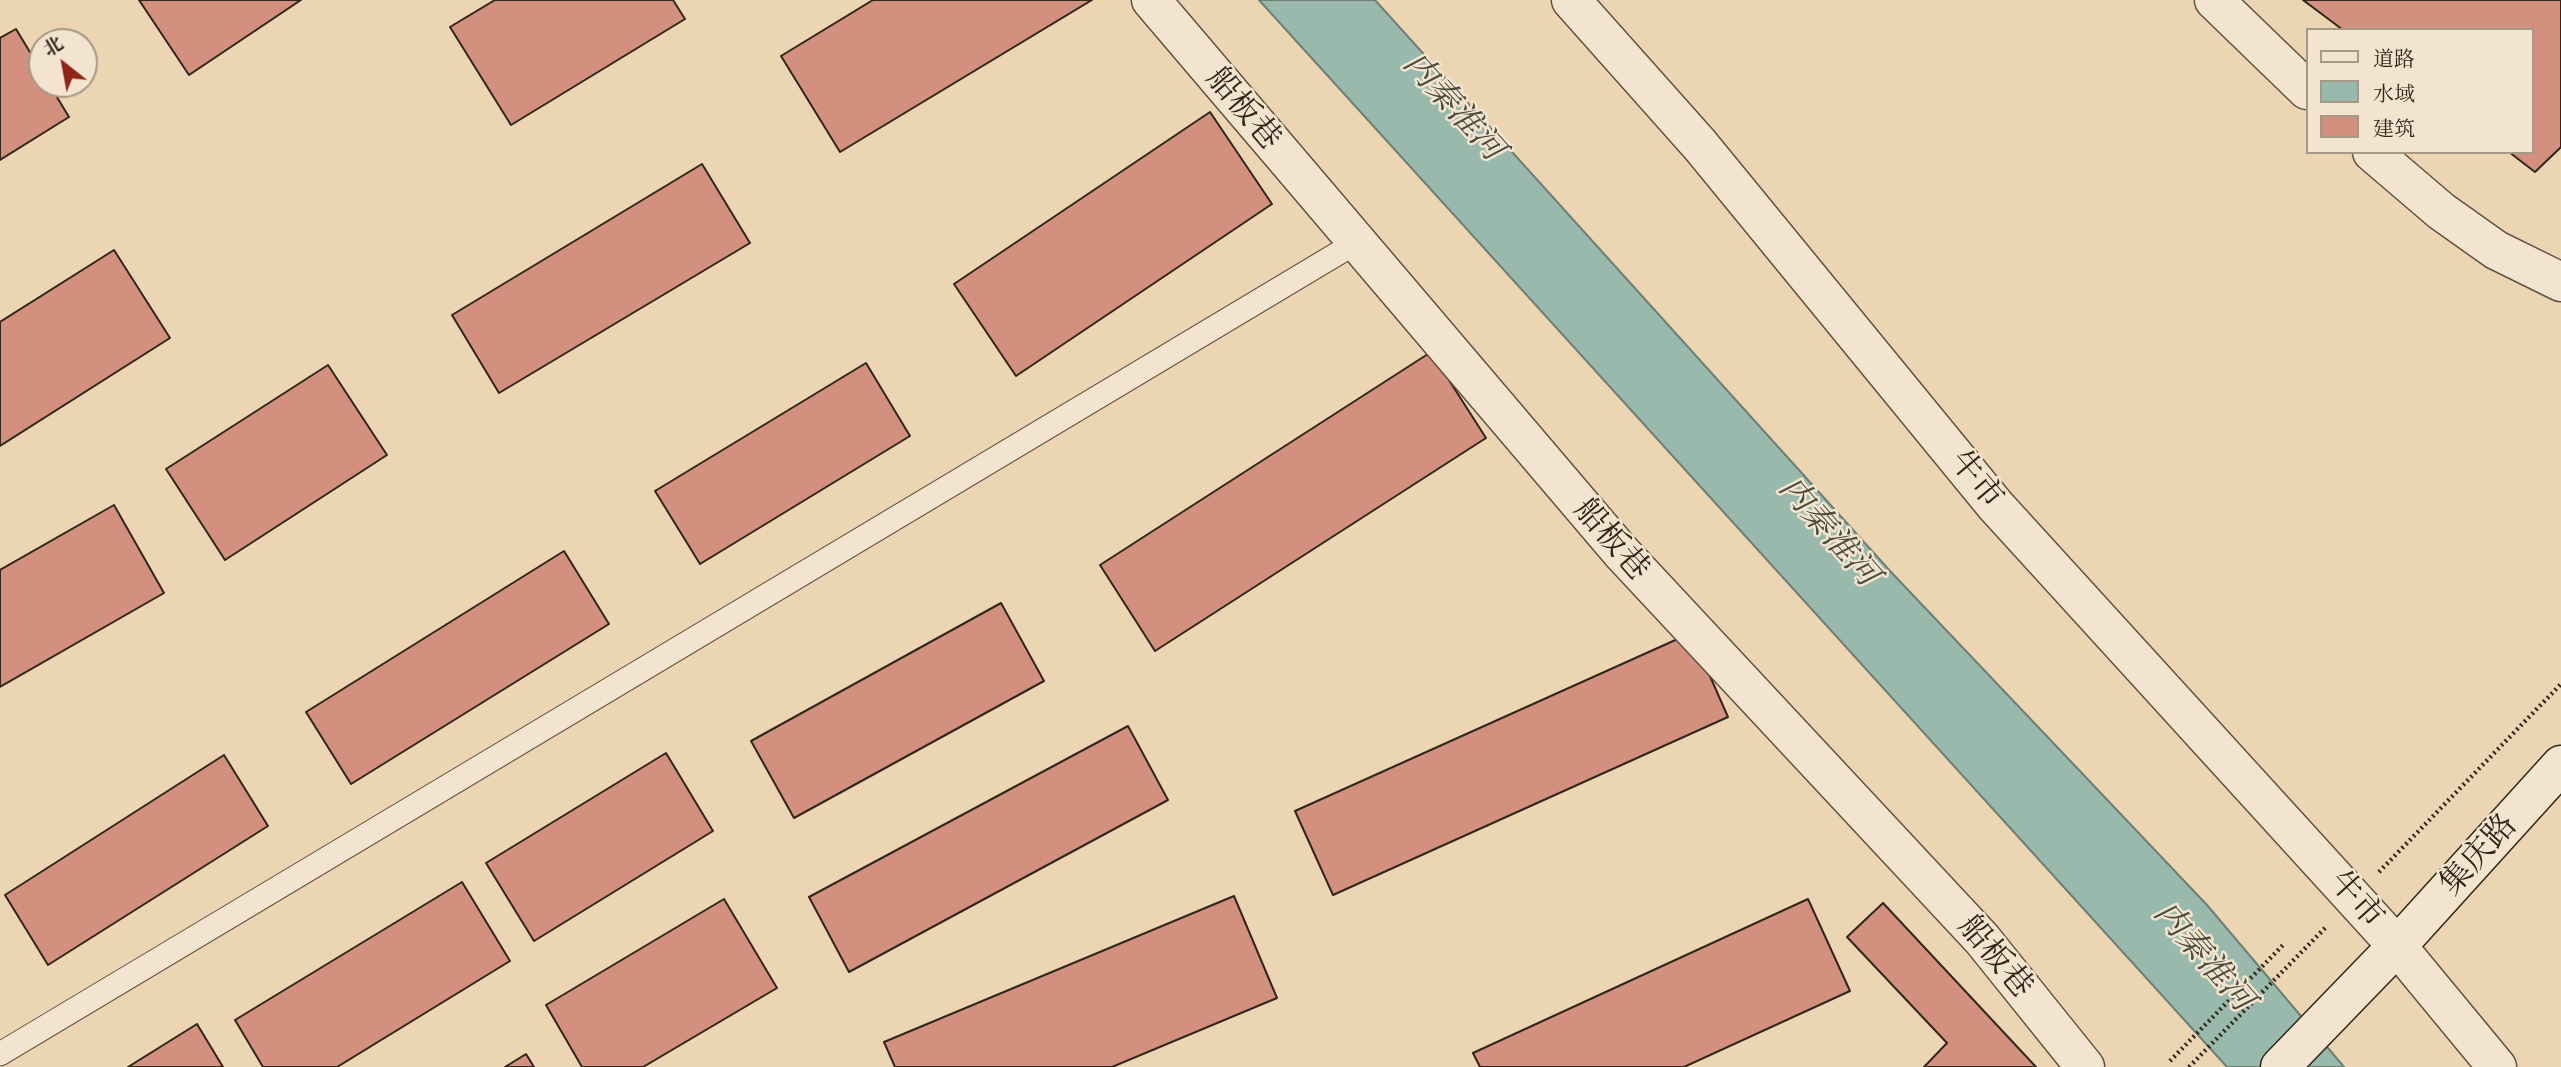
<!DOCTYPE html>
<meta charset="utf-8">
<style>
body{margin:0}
#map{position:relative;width:2561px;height:1067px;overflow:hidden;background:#ebd5b3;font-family:"EB Garamond","Noto Serif SC",serif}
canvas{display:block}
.legend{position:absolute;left:2306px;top:28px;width:228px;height:126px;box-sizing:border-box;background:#f2e4ce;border:2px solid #a59886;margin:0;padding:9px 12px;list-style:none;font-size:21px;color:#31261a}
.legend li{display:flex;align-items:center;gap:14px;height:35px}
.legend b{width:35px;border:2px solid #a59886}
.north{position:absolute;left:28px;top:28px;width:70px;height:70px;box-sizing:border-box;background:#f2e4ce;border:2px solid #a59886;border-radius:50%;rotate:329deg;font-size:19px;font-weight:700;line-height:28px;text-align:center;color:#31261a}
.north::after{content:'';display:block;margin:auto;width:24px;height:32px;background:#8f2418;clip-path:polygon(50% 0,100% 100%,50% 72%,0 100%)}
</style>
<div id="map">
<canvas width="2561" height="1067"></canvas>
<ul class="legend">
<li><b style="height:9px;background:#f2e4ce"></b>道路</li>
<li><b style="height:19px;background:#98b9ac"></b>水域</li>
<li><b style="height:19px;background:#d3907f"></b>建筑</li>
</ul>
<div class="north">北</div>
</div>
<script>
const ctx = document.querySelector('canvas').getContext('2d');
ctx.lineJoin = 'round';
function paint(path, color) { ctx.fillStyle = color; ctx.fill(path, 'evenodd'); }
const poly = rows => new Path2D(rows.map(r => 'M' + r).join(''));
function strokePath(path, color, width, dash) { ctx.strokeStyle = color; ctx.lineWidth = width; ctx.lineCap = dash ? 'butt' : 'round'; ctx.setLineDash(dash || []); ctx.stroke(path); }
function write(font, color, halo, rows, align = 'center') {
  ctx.font = font + ' "EB Garamond","Noto Serif SC",serif'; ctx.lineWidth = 5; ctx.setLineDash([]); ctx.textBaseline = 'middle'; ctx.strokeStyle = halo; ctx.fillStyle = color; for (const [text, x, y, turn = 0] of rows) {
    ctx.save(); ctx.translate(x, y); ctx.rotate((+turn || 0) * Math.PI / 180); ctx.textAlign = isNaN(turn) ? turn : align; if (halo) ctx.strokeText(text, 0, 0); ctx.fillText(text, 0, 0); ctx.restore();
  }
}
const water = poly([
 [1259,0,1375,0,1891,572,2207,905,2344,1067,2227,1067,1259,0]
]);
paint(water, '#98b9ac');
strokePath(water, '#6f7e72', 2);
const building = poly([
 [139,0,301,0,189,75,139,0],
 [495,0,673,0,685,19,511,125,450,27,495,0],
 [873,0,1092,0,840,152,781,56,873,0],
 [2303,0,2561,0,2561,147,2535,172,2509,152,2531,152,2531,30,2343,30,2303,0],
 [16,29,42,72,42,84,49,84,69,117,0,160,0,38,16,29],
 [1210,112,1272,204,1016,376,954,284,1210,112],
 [702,164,750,243,499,393,452,315,702,164],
 [114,250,170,338,0,446,0,322,114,250],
 [1431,352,1486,438,1155,651,1100,565,1431,352],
 [866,363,910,436,700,564,655,491,866,363],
 [328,365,387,455,225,560,166,469,328,365],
 [114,505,164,593,0,687,0,570,114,505],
 [564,551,609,624,351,784,306,712,564,551],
 [1001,603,1044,681,794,818,751,741,1001,603],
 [1691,633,1728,717,1333,895,1295,811,1691,633],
 [1128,726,1168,800,849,972,809,897,1128,726],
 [666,753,713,831,534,941,486,863,666,753],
 [224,755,268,826,48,965,5,895,224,755],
 [462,882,510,961,337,1067,263,1067,235,1020,462,882],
 [1234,896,1277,998,1112,1067,895,1067,884,1042,1234,896],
 [724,899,777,988,643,1067,582,1067,546,1005,724,899],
 [1808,899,1850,991,1684,1067,1480,1067,1473,1053,1808,899],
 [1883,903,2036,1067,1924,1067,1947,1043,1847,937,1883,903],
 [197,1024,223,1067,128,1067,197,1024],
 [526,1054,534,1067,505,1067,526,1054]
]);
paint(building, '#d3907f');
strokePath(building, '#31261a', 2);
const service = poly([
 [0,1054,1357,242]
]);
const minor = poly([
 [1151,0,1621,552,1982,939,2085,1067],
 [1571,0,1700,145,1995,505,2397,946,2497,1067],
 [2214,0,2307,90],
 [2372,152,2441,211,2496,250,2561,282]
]);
const secondary = poly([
 [2280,1067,2397,946,2561,765]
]);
strokePath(service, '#605240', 25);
strokePath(minor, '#605240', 41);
strokePath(secondary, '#31261a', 41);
strokePath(poly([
 [2379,872,2561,684],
 [2170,1061,2284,944],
 [2189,1067,2327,926]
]), '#31261a', 4.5, [2, 3.5]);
strokePath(service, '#f2e4ce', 23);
strokePath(minor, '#f2e4ce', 38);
strokePath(secondary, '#f2e4ce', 38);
write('32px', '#31261a', '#f2e4ce', [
 ["船板巷",1243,109,50],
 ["牛市",1976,480,50],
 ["船板巷",1611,540,49],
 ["集庆路",2479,855,-48],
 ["牛市",2356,900,48],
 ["船板巷",1995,957,50]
]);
write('italic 33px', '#4b4b3e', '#f2e4ce', [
 ["内秦淮河",1453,107,48],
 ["内秦淮河",1828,532,49],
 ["内秦淮河",2203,957,49]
]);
</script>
